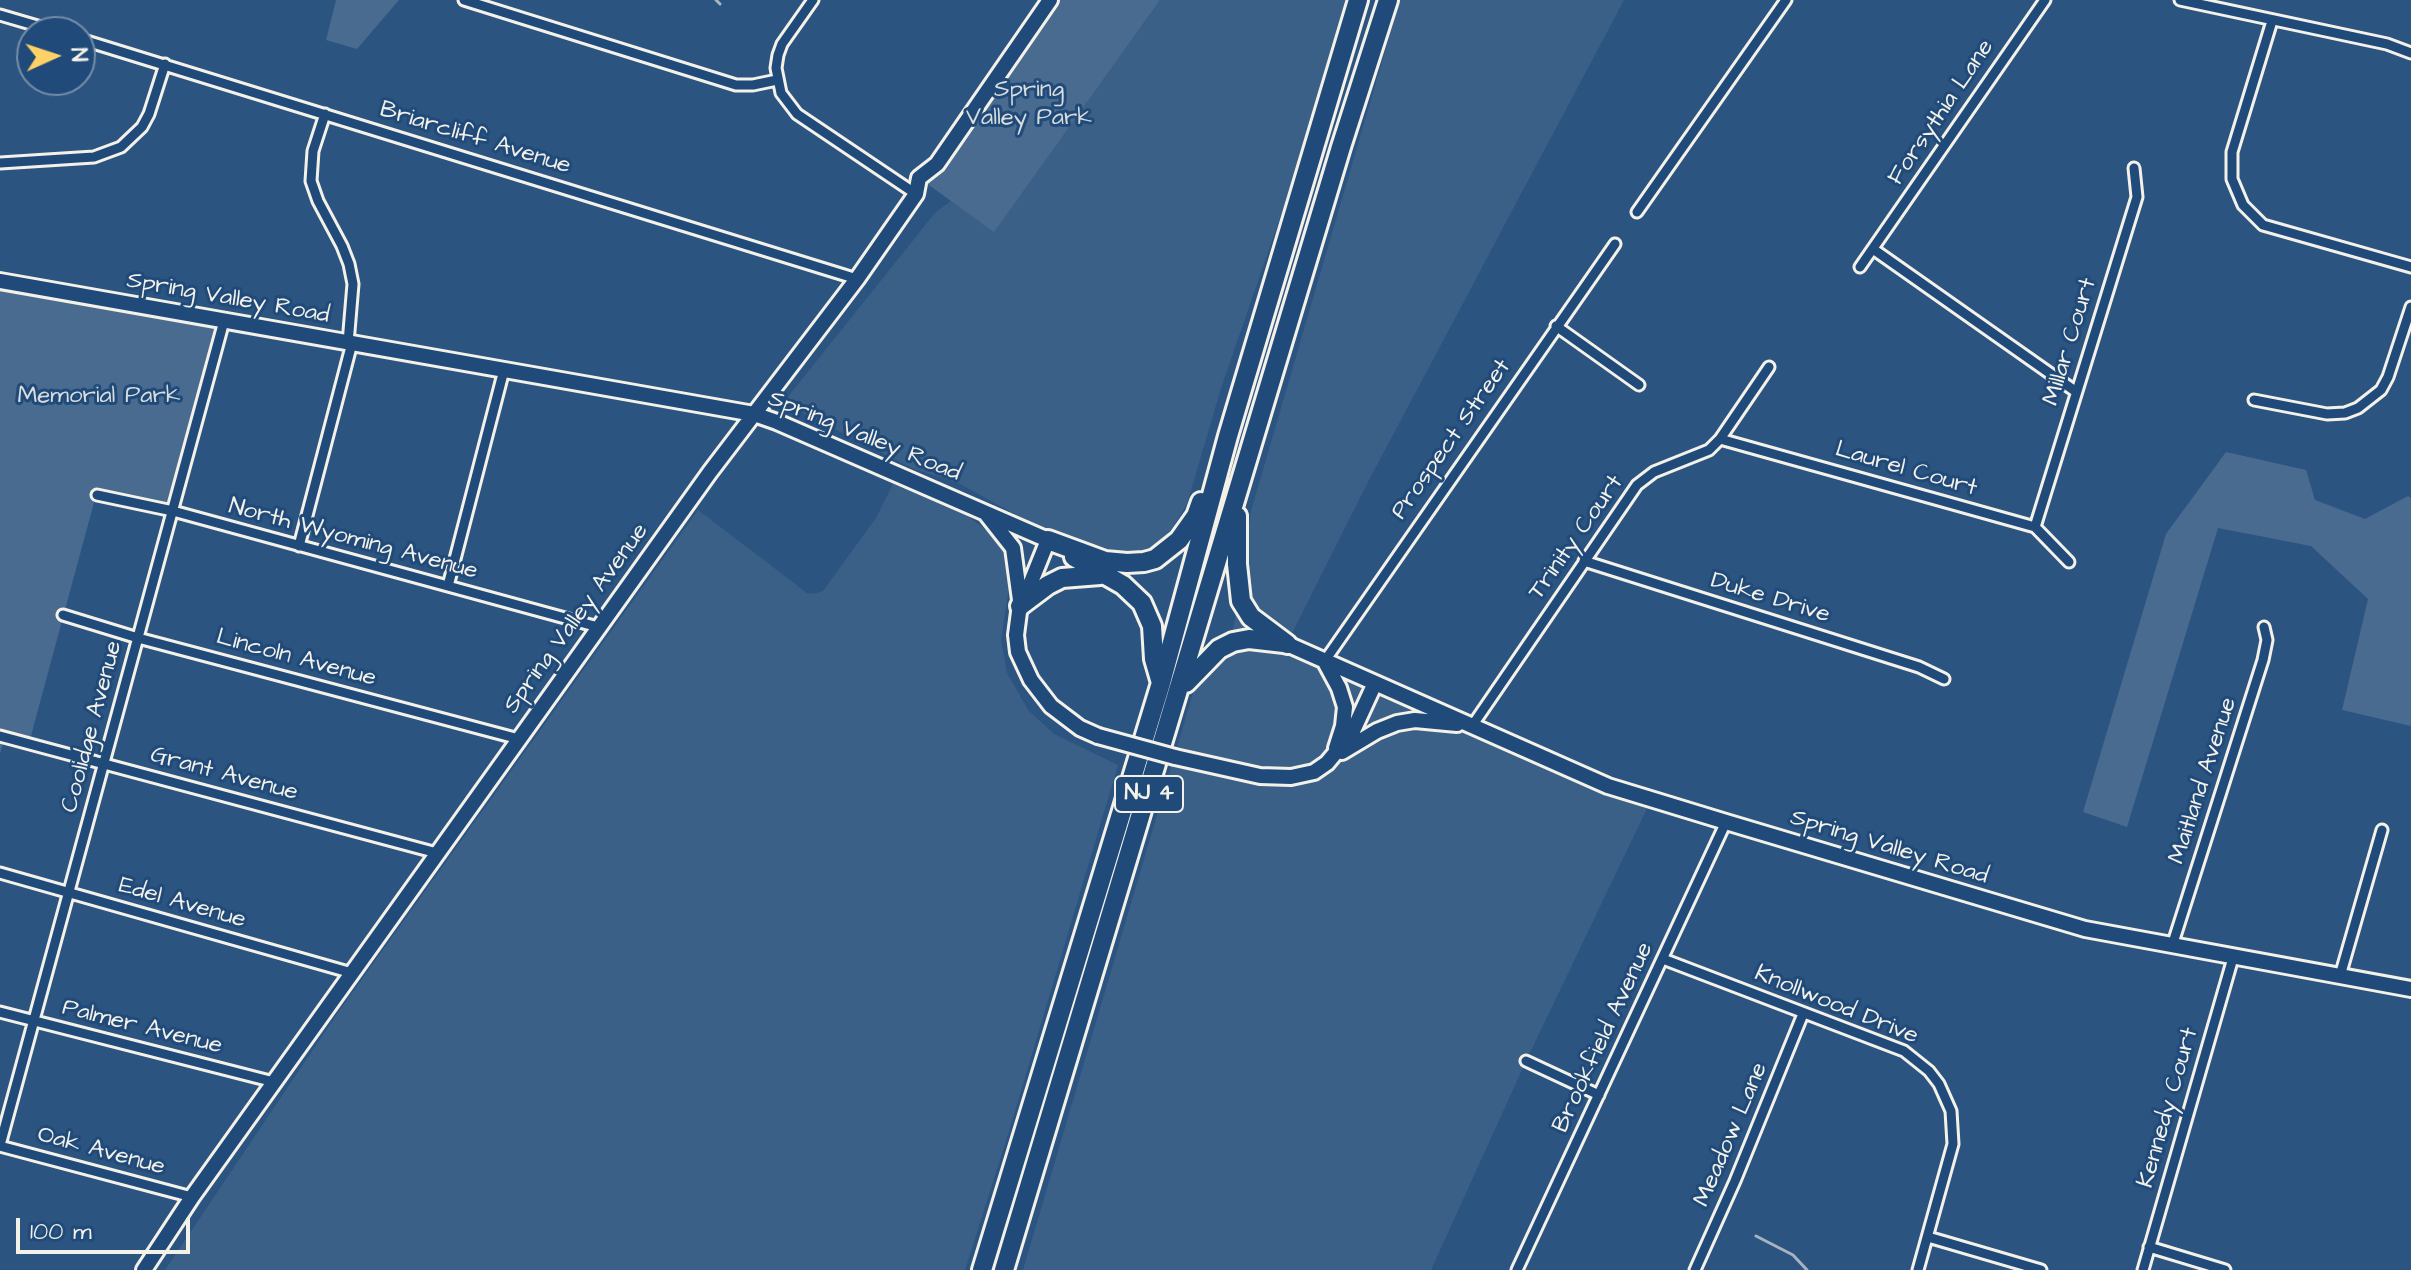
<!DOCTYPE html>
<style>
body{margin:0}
#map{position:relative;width:2411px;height:1270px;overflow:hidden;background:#2c5481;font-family:"Architects Daughter",sans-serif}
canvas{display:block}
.north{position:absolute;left:16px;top:16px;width:80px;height:80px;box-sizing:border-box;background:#1f4a7a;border:2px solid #748da6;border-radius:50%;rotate:87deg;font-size:22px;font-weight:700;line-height:32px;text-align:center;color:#f4f1e8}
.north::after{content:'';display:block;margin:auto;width:28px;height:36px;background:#ffd166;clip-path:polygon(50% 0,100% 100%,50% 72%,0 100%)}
.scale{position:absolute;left:16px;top:1218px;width:174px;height:36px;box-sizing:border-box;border:4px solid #f4f1e8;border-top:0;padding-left:10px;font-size:24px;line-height:28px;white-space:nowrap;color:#f4f1e8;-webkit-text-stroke:6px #1f4a7a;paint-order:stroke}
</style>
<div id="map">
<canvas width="2411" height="1270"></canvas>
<div class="north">N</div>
<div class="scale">100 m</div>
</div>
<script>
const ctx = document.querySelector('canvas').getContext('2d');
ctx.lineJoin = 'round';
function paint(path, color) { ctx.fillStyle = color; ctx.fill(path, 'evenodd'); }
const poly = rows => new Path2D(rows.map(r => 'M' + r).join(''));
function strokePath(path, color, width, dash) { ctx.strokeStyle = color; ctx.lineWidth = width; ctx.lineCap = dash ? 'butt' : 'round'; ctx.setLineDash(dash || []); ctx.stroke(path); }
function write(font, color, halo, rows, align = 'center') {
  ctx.font = font + ' "Architects Daughter",sans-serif'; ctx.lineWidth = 6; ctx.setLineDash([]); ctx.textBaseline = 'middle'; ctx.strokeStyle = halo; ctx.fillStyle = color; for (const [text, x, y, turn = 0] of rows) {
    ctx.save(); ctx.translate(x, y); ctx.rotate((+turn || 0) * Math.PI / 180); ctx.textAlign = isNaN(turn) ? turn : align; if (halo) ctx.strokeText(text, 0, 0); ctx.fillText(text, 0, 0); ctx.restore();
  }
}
paint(poly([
 [1160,0,1347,0,1284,206,1221,388,1187,504,1161,546,1132,555,1048,532,958,483,912,468,783,403,935,213,951,201,994,231],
 [1400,0,1624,0,1368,482,1287,643,1651,800,1526,1061,1431,1270,1023,1270,1193,693,1229,652,1241,585,1251,511],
 [893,484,966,515,998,539,1006,550,1012,568,1001,640,1007,673,1028,710,1054,734,1118,765,1010,1128,965,1270,165,1270,337,1014,698,510,807,593,814,594,823,591,876,518]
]), '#3b6088');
paint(poly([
 [336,0,399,0,357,49,326,40],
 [1047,0,1160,0,994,232,919,178],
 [0,281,224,321,173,511,96,495,29,743,5,737,0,754],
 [2226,452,2306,470,2315,500,2365,519,2408,496,2411,498,2411,726,2342,710,2368,599,2311,546,2218,528,2127,827,2083,812,2166,534]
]), '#496b90');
strokePath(poly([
 [716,0,720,4],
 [1756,1236,1793,1255,1807,1270]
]), '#a7b4c0', 3);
const street = poly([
 [464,0,736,85,753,85,777,80],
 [813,0,782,44,778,55,776,68,781,93,797,114,916,194],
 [2180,0,2387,44,2411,53],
 [0,15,58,32],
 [2272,21,2232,152,2232,179,2243,205,2263,225,2411,267],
 [80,39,857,279],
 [325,114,313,151,311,181,318,201,342,246,349,264,353,284,348,343],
 [0,163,94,157,121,147,142,127,149,114,165,64],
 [1637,212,1786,0],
 [1873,249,2075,391],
 [1860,267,2045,0],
 [1556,326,1639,385],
 [2254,400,2327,414,2345,413,2358,408,2381,390,2388,377,2411,307],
 [1720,439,2035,527,2069,562],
 [97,495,173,511,598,627],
 [2035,527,2137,197,2134,168],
 [299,546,352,343],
 [1584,561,1919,667,1944,679],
 [448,586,504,370],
 [63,615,138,638,519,739],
 [1324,662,1615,244],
 [1472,726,1637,485,1654,472,1709,450,1720,439,1769,367],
 [0,736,437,853],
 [0,873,352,973],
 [2172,946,2263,660,2267,640,2264,627],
 [1663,959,1904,1051,1929,1071,1939,1084,1951,1111,1953,1144,1918,1270],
 [2340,976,2382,830],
 [0,1012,274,1082],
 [1526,1061,1599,1095],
 [0,1145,224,321],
 [0,1146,192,1197],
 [1928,1237,2041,1270],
 [2149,1247,2225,1270],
 [1517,1270,1726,822],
 [1695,1270,1735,1181,1803,1014],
 [2143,1270,2233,958]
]);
const secondary = poly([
 [0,281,754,414,777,422,1048,540,1019,612,1016,635,1018,652,1031,680,1051,706,1080,728,1098,736],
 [987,515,1013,548,1020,600],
 [1287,644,1608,786,1726,822,2085,929,2411,989],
 [1325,662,1339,688,1345,707,1343,726,1336,748],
 [1342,752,1377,731,1397,723,1415,720,1457,724],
 [1175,757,1260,776,1291,777,1314,772,1327,763,1352,733,1375,683],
 [144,1270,192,1197,710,472,857,279,916,194,919,178,937,164,1050,0]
]);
const highway = poly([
 [1237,516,1237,564,1241,601,1251,617,1287,644],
 [1048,540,1105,561,1127,563,1144,562,1155,559,1179,540,1196,516,1201,502],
 [1074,557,1123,585,1142,603,1152,626,1154,659,1161,683],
 [1020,606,1048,585,1062,578,1100,575],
 [1186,683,1219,649,1233,642,1249,639,1284,643],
 [982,1270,1161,683,1228,436,1358,0],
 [1004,1270,1341,147,1388,0]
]);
strokePath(street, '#f4f1e8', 15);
strokePath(secondary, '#f4f1e8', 20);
strokePath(highway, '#f4f1e8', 24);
strokePath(street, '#1f4a7a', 9);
strokePath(secondary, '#1f4a7a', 14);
strokePath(highway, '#1f4a7a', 18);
const secondaryBridge = poly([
 [1098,736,1175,757]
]);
strokePath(secondaryBridge, '#f4f1e8', 20, []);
strokePath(secondaryBridge, '#1f4a7a', 14);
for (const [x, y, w] of [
 [1149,794,68]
]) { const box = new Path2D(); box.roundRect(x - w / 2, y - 18, w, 36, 6); ctx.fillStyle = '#1f4a7a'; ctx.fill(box); strokePath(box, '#f4f1e8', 2); }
write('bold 22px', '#f4f1e8', null, [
 ["NJ 4",1149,794]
]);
write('24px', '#dadddb', '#1f4a7a', [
 ["Spring",1029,91],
 ["Valley Park",1029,119],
 ["Memorial Park",99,397]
]);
write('24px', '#f4f1e8', '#1f4a7a', [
 ["Forsythia Lane",1942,113,-56],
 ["Briarcliff Avenue",475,139,17],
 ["Spring Valley Road",228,299,10],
 ["Millar Court",2071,342,-73],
 ["Spring Valley Road",864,437,22],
 ["Prospect Street",1452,440,-55],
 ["Laurel Court",1906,470,16],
 ["Trinity Court",1577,538,-55],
 ["North Wyoming Avenue",353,540,15],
 ["Duke Drive",1770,599,17],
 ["Spring Valley Avenue",577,619,-54],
 ["Lincoln Avenue",296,659,15],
 ["Coolidge Avenue",93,727,-75],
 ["Grant Avenue",224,775,15],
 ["Maitland Avenue",2204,781,-72],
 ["Spring Valley Road",1889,848,17],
 ["Edel Avenue",182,904,16],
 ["Knollwood Drive",1836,1006,22],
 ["Palmer Avenue",142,1028,14],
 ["Brookfield Avenue",1604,1038,-65],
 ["Kennedy Court",2169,1108,-74],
 ["Meadow Lane",1732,1135,-67],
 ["Oak Avenue",101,1152,15]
]);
</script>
